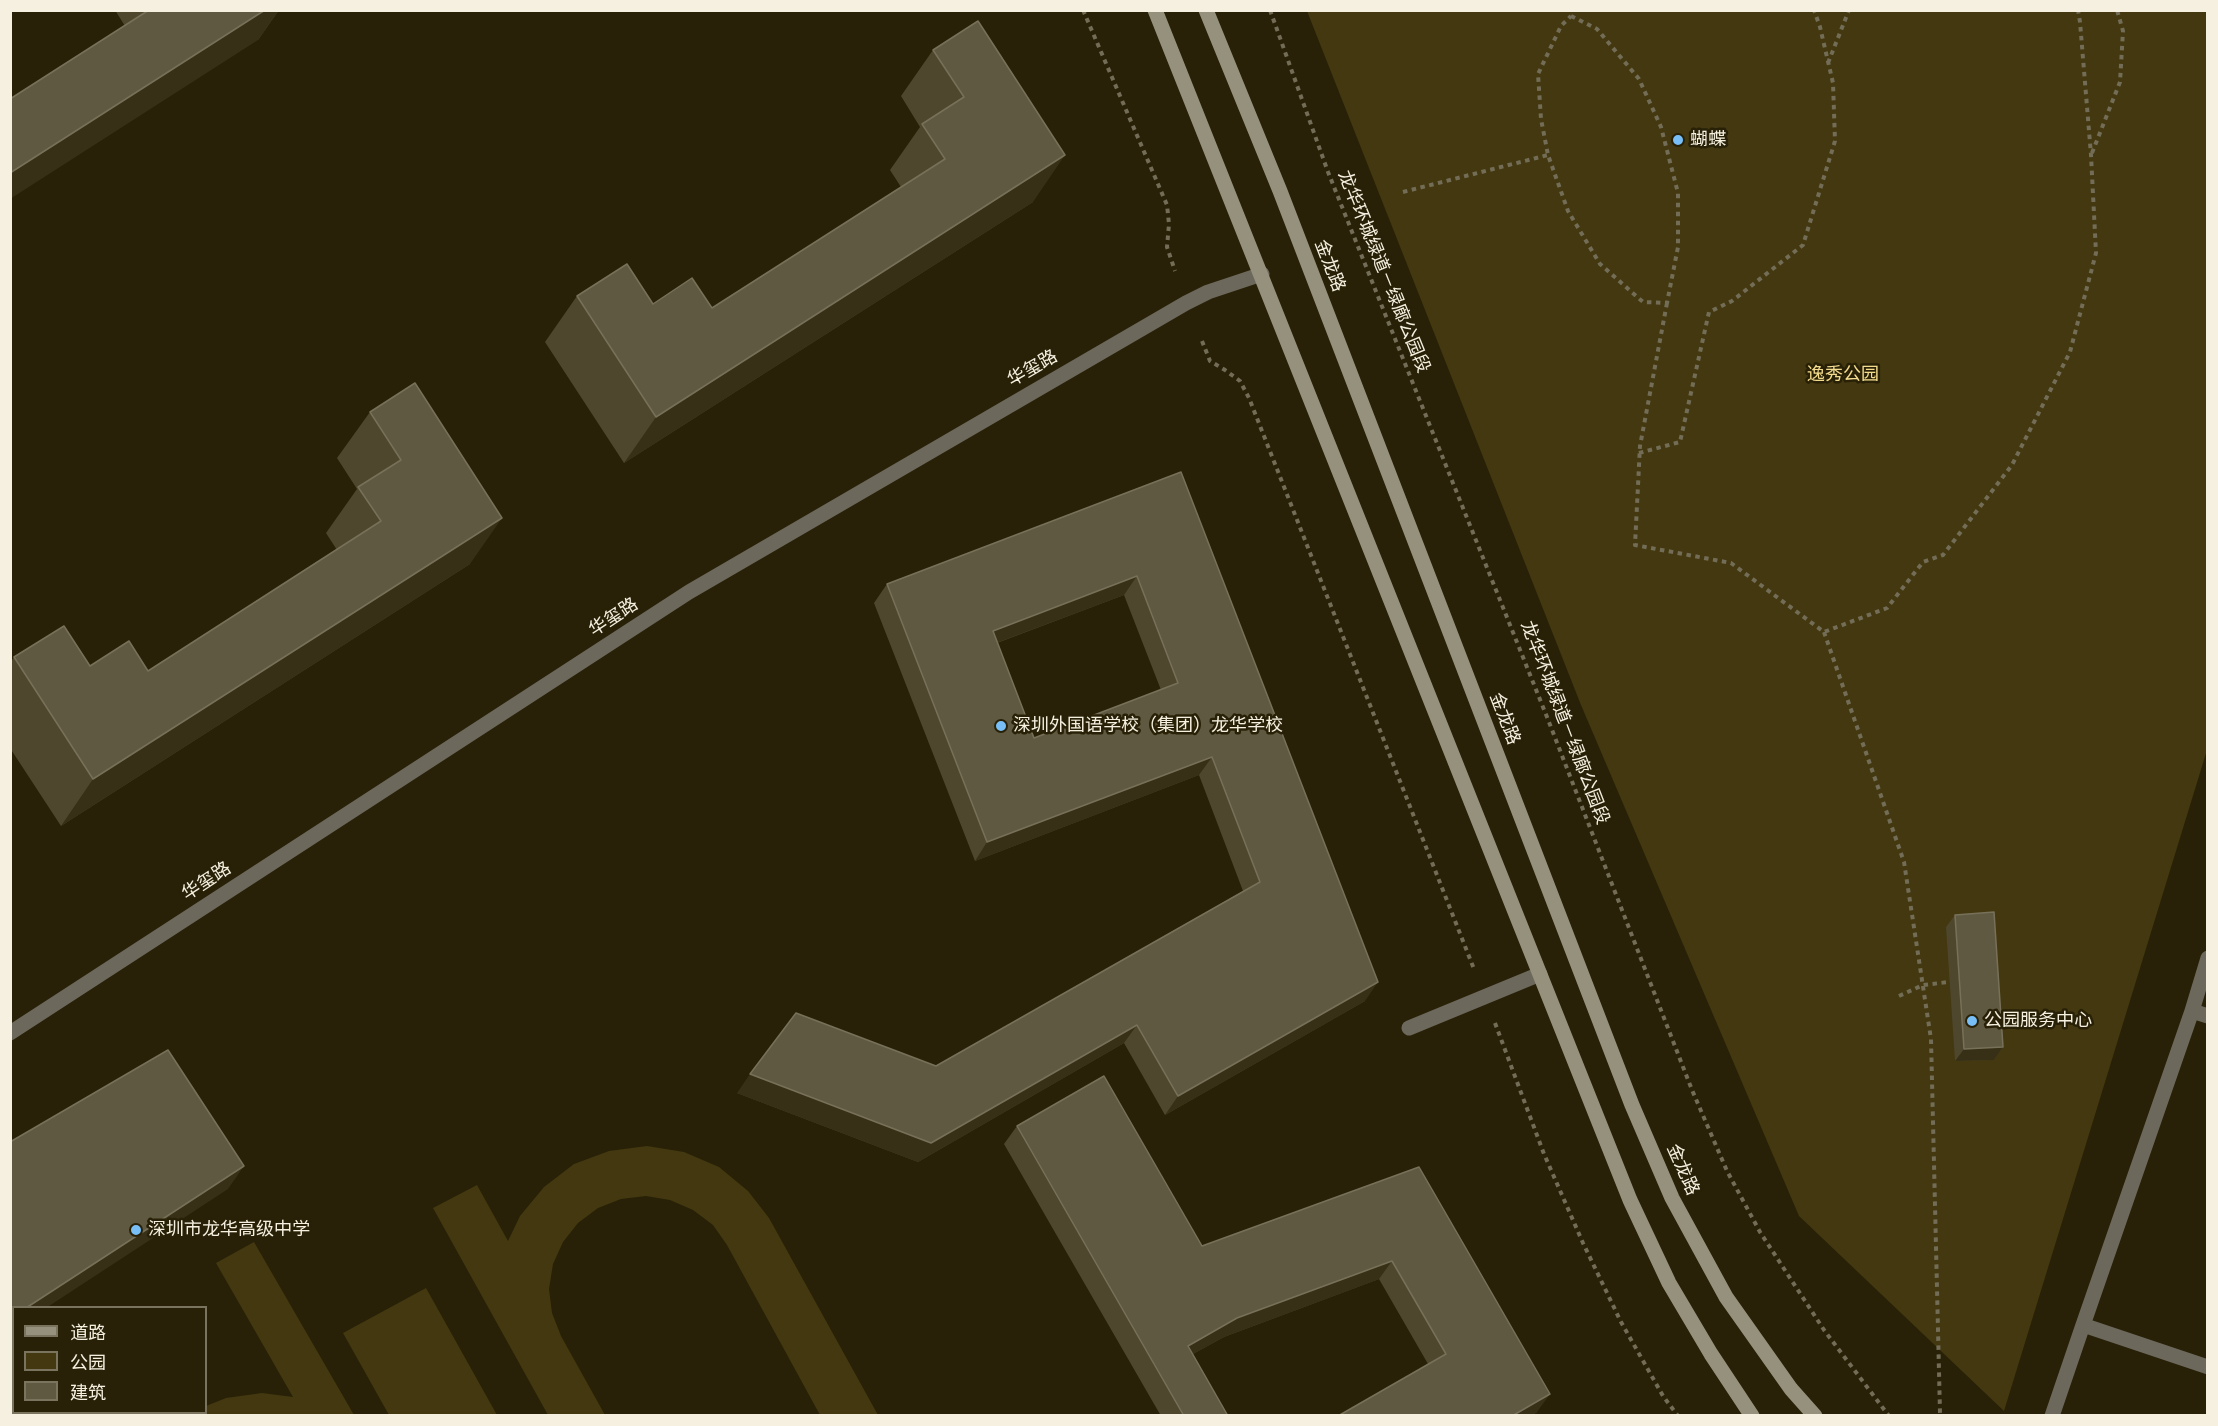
<!DOCTYPE html>
<meta charset="utf-8">
<style>
body{margin:0}
#map{position:relative;width:2218px;height:1426px;overflow:hidden;background:#282107;font-family:"Roboto Condensed","Noto Sans SC",sans-serif}
canvas{display:block}
.frame{position:absolute;inset:0;border:12px solid #f5f0e0;pointer-events:none}
.legend{position:absolute;left:12px;top:1306px;width:195px;height:108px;box-sizing:border-box;background:#282107;border:2px solid #7a745e;margin:0;padding:8px 10px;list-style:none;font-size:18px;color:#f5f0e0}
.legend li{display:flex;align-items:center;gap:12px;height:30px}
.legend b{width:30px;border:2px solid #7a745e}
</style>
<div id="map">
<canvas width="2218" height="1426"></canvas>
<div class="frame"></div>
<ul class="legend">
<li><b style="height:8px;background:#96917d"></b>道路</li>
<li><b style="height:16px;background:#43380f"></b>公园</li>
<li><b style="height:16px;background:#605941"></b>建筑</li>
</ul>
</div>
<script>
const ctx = document.querySelector('canvas').getContext('2d');
ctx.lineJoin = 'round';
function paint(path, color) { ctx.fillStyle = color; ctx.fill(path, 'evenodd'); }
const poly = rows => new Path2D(rows.map(r => 'M' + r).join(''));
function strokePath(path, color, width, dash) { ctx.strokeStyle = color; ctx.lineWidth = width; ctx.lineCap = dash ? 'butt' : 'round'; ctx.setLineDash(dash || []); ctx.stroke(path); }
function write(font, color, halo, rows, align = 'center') {
  ctx.font = font + ' "Roboto Condensed","Noto Sans SC",sans-serif'; ctx.lineWidth = 5; ctx.setLineDash([]); ctx.textBaseline = 'middle'; ctx.strokeStyle = halo; ctx.fillStyle = color; for (const [text, x, y, turn = 0] of rows) {
    ctx.save(); ctx.translate(x, y); ctx.rotate((+turn || 0) * Math.PI / 180); ctx.textAlign = isNaN(turn) ? turn : align; if (halo) ctx.strokeText(text, 0, 0); ctx.fillText(text, 0, 0); ctx.restore();
  }
}
paint(poly([
 [1307,11,2207,11,2207,750,2004,1411,1799,1216,1581,705],
 [647,1146,684,1152,719,1167,748,1191,769,1218,878,1415,820,1415,727,1245,713,1225,693,1210,670,1200,646,1196,621,1199,598,1208,578,1223,563,1242,553,1264,549,1289,552,1313,561,1336,605,1415,548,1415,433,1208,477,1185,508,1241,520,1216,544,1187,574,1164,609,1151],
 [254,1242,354,1415,187,1415,191,1413,206,1412,206,1406,226,1398,262,1393,293,1397,216,1263],
 [426,1288,497,1415,389,1415,343,1333]
]), '#43380f');
strokePath(poly([
 [1083,10,1167,205,1169,224,1167,247,1175,271],
 [1270,10,1328,172,1547,717,1692,1090,1727,1171,1760,1232,1824,1330,1889,1416],
 [1571,16,1597,29,1639,79,1661,127,1678,193,1678,247,1667,303,1643,302,1600,264,1568,211,1548,155,1541,119,1538,74,1561,26,1571,16],
 [1828,63,1849,10],
 [2092,153,2120,82,2123,31,2117,10],
 [1403,192,1548,155],
 [1667,303,1640,446,1635,545,1731,563,1824,632,1887,608,1923,562,1943,555,2012,465,2070,352,2096,253,2091,155,2080,22,2078,10],
 [1202,341,1210,361,1225,370,1240,381,1249,398,1474,969],
 [1639,453,1680,442,1709,312,1732,301,1803,245,1835,141,1833,83,1820,27,1814,10],
 [1824,632,1904,862,1931,1039,1940,1413],
 [1899,996,1923,985,1949,982],
 [1495,1023,1544,1154,1583,1243,1621,1322,1663,1396,1678,1416]
]), '#736d57', 4, [4.5, 4.5]);
strokePath(poly([
 [1409,1028,1540,974]
]), '#6c685c', 15);
strokePath(poly([
 [2192,1011,2208,958],
 [2208,1016,2192,1011,2083,1325,2208,1367],
 [2052,1416,2083,1325]
]), '#6c685c', 15);
strokePath(poly([
 [10,1033,689,592,1186,303,1208,292,1262,274]
]), '#6c685c', 15);
strokePath(poly([
 [1155,10,1630,1200,1669,1283,1711,1354,1752,1416],
 [1206,10,1280,191,1632,1105,1672,1198,1726,1297,1791,1389,1815,1416]
]), '#96917d', 15);
paint(poly([
 [115,10,279,10,258,40,125,26],
 [933,50,1033,202,624,463,545,342,577,296,653,304,712,308,901,187,890,170,920,127,901,96],
 [370,412,470,564,61,826,10,748,10,663,14,657,90,666,148,671,337,550,326,533,357,489,337,458],
 [1181,472,1365,1001,1165,1115,1124,1043,918,1162,737,1093,936,1066,1243,891,1199,775,975,861,874,603,887,584],
 [1124,595,1161,690,1034,738,997,643],
 [1955,915,2003,1047,1994,1060,1955,1061,1946,927],
 [1017,1126,1202,1246,1419,1167,1537,1412,1531,1416,1338,1416,1428,1364,1379,1279,1224,1337,1193,1354,1228,1416,1161,1416,1004,1144]
]), '#4f472d');
paint(poly([
 [265,10,279,10,258,40,10,199,10,173],
 [1065,155,1033,202,624,463,656,417],
 [502,518,470,564,61,826,93,779],
 [1137,576,1124,595,980,649,993,631],
 [1212,757,1199,775,975,861,987,842],
 [1378,982,1365,1001,1165,1115,1178,1096],
 [1137,1025,1124,1043,918,1162,737,1093,750,1074,931,1143],
 [2003,1047,1994,1060,1955,1061,1964,1049],
 [244,1166,228,1189,46,1308,26,1308],
 [1392,1261,1379,1279,1224,1337,1175,1364,1188,1346,1237,1318],
 [14,1315,14,1328,10,1330,10,1317],
 [1550,1394,1537,1412,1531,1416,1512,1416]
]), '#383016');
const building = poly([
 [149,10,265,10,10,173,10,99,149,10],
 [978,21,1065,155,656,417,577,296,627,264,653,304,692,278,712,308,945,159,922,124,964,97,933,50,978,21],
 [415,383,502,518,93,779,14,657,64,626,90,666,129,641,148,671,381,521,358,487,401,460,370,412,415,383],
 [1181,472,1378,982,1178,1096,1137,1025,931,1143,750,1074,796,1013,936,1066,1260,882,1212,757,987,842,887,584,1181,472],
 [1137,576,1178,683,1034,738,993,631,1137,576],
 [1994,912,2003,1047,1964,1049,1955,915,1994,912],
 [168,1050,244,1166,26,1308,14,1308,14,1315,10,1317,10,1142,168,1050],
 [1104,1076,1202,1246,1419,1167,1550,1394,1512,1416,1338,1416,1446,1354,1392,1261,1237,1318,1188,1346,1228,1416,1184,1416,1017,1126,1104,1076]
]);
paint(building, '#605941');
strokePath(building, '#78715a', 1.5);
for (const [x, y, r, color] of [
 [1678,140,6,"#78bff7"],
 [1001,726,6,"#78bff7"],
 [1972,1021,6,"#78bff7"],
 [136,1230,6,"#78bff7"]
]) { const dot = new Path2D(); dot.arc(x, y, r, 0, 2 * Math.PI); ctx.fillStyle = color; ctx.fill(dot); strokePath(dot, '#282107', 2); }
write('18px', '#f5f0e0', '#282107', [
 ["蝴蝶",1690,140],
 ["深圳外国语学校（集团）龙华学校",1013,726],
 ["公园服务中心",1984,1021],
 ["深圳市龙华高级中学",148,1230]
], 'left');
write('18px', '#f5f0e0', '#282107', [
 ["金龙路",1329,266,69],
 ["龙华环城绿道－绿廊公园段",1383,272,68],
 ["华玺路",1033,369,-30],
 ["华玺路",614,618,-33],
 ["金龙路",1504,719,69],
 ["龙华环城绿道－绿廊公园段",1564,723,69],
 ["华玺路",207,882,-33],
 ["金龙路",1682,1170,66]
]);
write('18px', '#f3db8d', '#282107', [
 ["逸秀公园",1843,375]
]);
</script>
